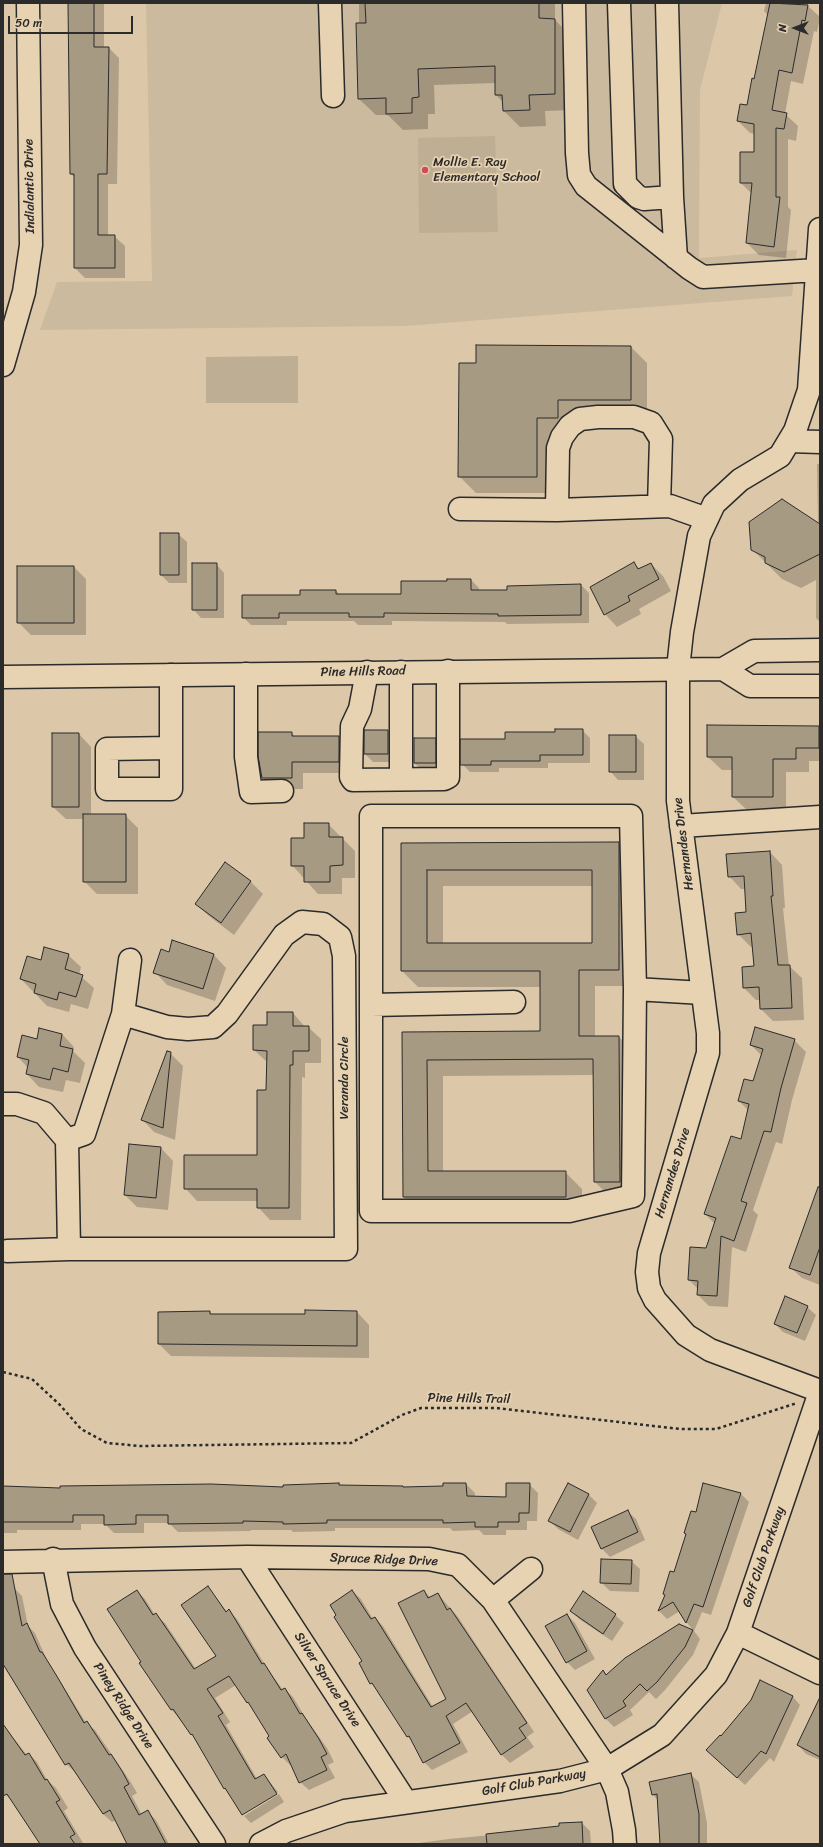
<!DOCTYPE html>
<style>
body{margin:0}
#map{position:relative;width:823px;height:1847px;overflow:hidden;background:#dcc8a9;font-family:Sriracha,sans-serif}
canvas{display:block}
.frame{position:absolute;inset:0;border:4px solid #2b2b2b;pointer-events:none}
.north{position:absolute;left:775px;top:8px;width:40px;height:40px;-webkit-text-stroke:3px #e7d2b1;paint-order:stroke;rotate:270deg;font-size:11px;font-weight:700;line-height:16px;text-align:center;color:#2b2b2b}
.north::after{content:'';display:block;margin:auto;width:14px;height:18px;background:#2b2b2b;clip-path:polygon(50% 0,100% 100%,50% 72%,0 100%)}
.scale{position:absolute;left:8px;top:16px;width:125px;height:18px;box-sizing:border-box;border:2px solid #2b2b2b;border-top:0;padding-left:5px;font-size:12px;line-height:14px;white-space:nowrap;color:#2b2b2b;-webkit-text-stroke:3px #e7d2b1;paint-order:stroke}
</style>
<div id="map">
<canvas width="823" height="1847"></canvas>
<div class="frame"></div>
<div class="north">N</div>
<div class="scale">50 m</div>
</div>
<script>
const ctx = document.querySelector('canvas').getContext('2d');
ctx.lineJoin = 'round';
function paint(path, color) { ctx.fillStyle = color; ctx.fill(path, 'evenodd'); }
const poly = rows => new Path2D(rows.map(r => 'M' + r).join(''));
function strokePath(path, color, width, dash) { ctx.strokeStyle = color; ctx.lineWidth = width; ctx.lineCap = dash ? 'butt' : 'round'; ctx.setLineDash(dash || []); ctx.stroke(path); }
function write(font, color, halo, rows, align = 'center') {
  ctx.font = font + ' Sriracha,sans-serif'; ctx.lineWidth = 3.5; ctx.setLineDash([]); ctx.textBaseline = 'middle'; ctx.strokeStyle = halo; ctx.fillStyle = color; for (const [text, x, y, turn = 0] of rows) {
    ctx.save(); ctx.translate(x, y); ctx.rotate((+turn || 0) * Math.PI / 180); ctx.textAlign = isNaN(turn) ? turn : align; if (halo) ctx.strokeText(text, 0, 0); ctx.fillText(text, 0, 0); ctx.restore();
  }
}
paint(poly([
 [146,3,722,3,700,90,699,258,797,250,792,296,405,326,40,330,57,282,152,281]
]), '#ccba9e');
paint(poly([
 [495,136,498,232,419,233,418,138],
 [298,356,298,403,206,403,206,357]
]), '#beae94');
paint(poly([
 [70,3,104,3,104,48,109,48,119,58,117,184,108,184,108,236,114,236,125,246,125,278,85,278,75,268,75,178,71,174],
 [359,3,555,3,555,20,571,36,571,110,545,111,546,126,520,127,504,111,503,102,496,95,496,83,434,85,435,114,428,114,428,129,403,130,388,115,376,115,359,99],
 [766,3,808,3,808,6,820,17,817,32,814,31,803,84,791,81,785,114,798,126,796,141,788,139,788,207,791,210,786,258,759,255,747,243,752,194,741,183,755,153,755,134,750,133,738,121,748,107,755,80,768,15,764,11],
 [631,347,647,363,647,416,574,416,553,493,476,493,459,476,477,364],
 [817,464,820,464,820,622,816,618,816,580,801,588,782,579,752,549,818,524],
 [178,534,187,542,187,583,169,583,161,575],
 [216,564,224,573,224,618,201,618,193,609],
 [634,564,640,569,651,564,663,576,671,591,639,609,641,614,617,627,605,614],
 [74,567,86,579,86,635,31,635,18,622],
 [471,580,479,588,479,591,508,591,581,585,589,593,589,623,507,624,505,622,392,621,392,625,358,625,354,621,287,621,287,625,251,625,243,617,301,596,336,591,340,594,402,594,448,582],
 [708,726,818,727,820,728,820,761,809,761,809,772,786,772,786,810,747,810,733,797,733,770,722,770,708,757],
 [582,730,590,738,590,763,548,763,548,768,499,768,499,772,470,772,462,764,506,740],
 [365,731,388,731,396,739,396,762,373,762,365,754],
 [292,733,295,737,339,737,350,748,349,773,303,773,303,789,274,789,263,778],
 [79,734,91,747,91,815,125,815,138,828,138,894,97,894,84,881,84,819,66,819,53,807],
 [635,736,644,744,644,780,618,780,610,771],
 [435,739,443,748,443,771,423,771,414,763],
 [328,824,355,851,355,878,342,878,342,894,318,894,292,865,305,839],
 [618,843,635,859,635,986,595,986,595,1037,619,1037,635,1053,636,1198,611,1198,595,1182,594,1075,443,1076,443,1172,565,1172,582,1189,582,1213,420,1213,404,1197,403,1033,541,1032,541,987,418,987,402,971,402,844],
 [443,886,593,886,593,944,443,944],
 [770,852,782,865,785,908,783,908,789,966,802,978,804,1020,773,1021,761,1009,760,1000,756,1000,744,988,755,967,753,947,751,947,738,934,747,913,745,889,741,889,729,876],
 [225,863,251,882,263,894,234,935,209,916,196,904],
 [173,942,214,955,226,968,215,1001,167,985,155,972,170,953],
 [68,955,81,967,79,975,94,988,88,1009,71,1004,69,1012,47,1006,21,979,41,961],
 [293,1013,305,1027,308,1027,321,1039,321,1063,305,1063,305,1078,302,1077,301,1220,270,1220,258,1207,258,1201,197,1201,185,1188,258,1156,266,1091,267,1062,254,1050,268,1027],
 [62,1034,74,1047,73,1051,85,1063,80,1083,66,1080,63,1092,39,1087,27,1074,28,1068,18,1057,37,1040],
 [794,1040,806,1052,792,1100,782,1144,776,1142,753,1210,758,1215,746,1252,732,1247,728,1307,709,1306,698,1295,698,1289,689,1280,706,1249,715,1224,705,1214,742,1140,749,1111,739,1101,754,1082,762,1056,751,1045],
 [170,1053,183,1066,175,1140,154,1132,142,1119],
 [161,1148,173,1161,168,1210,137,1207,125,1195],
 [820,1192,820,1285,802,1278,790,1267,808,1215],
 [807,1307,816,1315,805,1341,783,1332,775,1324],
 [210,1312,213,1315,306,1315,357,1312,369,1325,369,1358,171,1356,159,1344,159,1313],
 [338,1484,340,1486,404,1488,444,1487,466,1484,475,1493,475,1497,507,1498,529,1484,538,1493,537,1521,527,1521,527,1530,506,1530,506,1535,484,1535,479,1530,453,1531,450,1528,335,1528,335,1531,293,1532,291,1530,251,1530,251,1531,178,1532,169,1523,144,1523,144,1533,114,1533,105,1524,81,1524,81,1530,17,1530,17,1533,3,1533,3,1486,19,1486,21,1488,284,1488],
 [568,1484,589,1495,597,1503,578,1540,558,1529,550,1521],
 [741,1494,749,1502,711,1615,702,1612,694,1631,687,1623,680,1611,667,1619,659,1611,697,1514],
 [627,1511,636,1519,645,1540,610,1557,602,1549],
 [631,1561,640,1569,639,1592,610,1591,601,1582],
 [14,1588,22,1596,28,1626,35,1633,46,1658,86,1723,95,1730,130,1781,137,1793,132,1796,142,1815,148,1812,156,1820,169,1844,128,1844,116,1820,112,1822,103,1814,75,1772,66,1764,3,1662,3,1590],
 [208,1588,227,1612,229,1611,237,1619,267,1668,283,1690,285,1689,293,1697,305,1717,327,1748,334,1762,328,1765,335,1778,309,1790,300,1782,292,1764,290,1765,282,1757,253,1707,236,1685,215,1698,230,1722,226,1725,257,1779,264,1775,278,1792,244,1813,244,1815,231,1794,224,1788,196,1739,172,1710,143,1662,137,1591,145,1599,155,1615,165,1623,196,1669,217,1656],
 [352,1591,361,1599,373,1619,375,1618,383,1626,433,1707,447,1699,424,1591,431,1598,438,1594,458,1617,534,1732,527,1737,534,1747,510,1763,502,1755,473,1711,453,1724,468,1752,432,1770,424,1762,414,1742,408,1737,378,1690,371,1683,363,1661],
 [571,1611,615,1615,624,1623,612,1641,579,1619],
 [567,1615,575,1623,595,1659,575,1670,567,1662],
 [679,1625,694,1631,700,1639,693,1655,665,1690,656,1699,649,1692,630,1710,633,1715,614,1727,606,1719,588,1690,603,1671,607,1675],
 [792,1696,800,1705,774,1762,770,1758,745,1785,716,1758,721,1737],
 [820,1714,820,1760,806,1754,798,1745],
 [6,1729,27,1755,29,1754,37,1762,47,1780,56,1788,68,1808,64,1811,83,1843,42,1844,13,1802,6,1795,3,1790,3,1731],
 [690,1774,699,1782,707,1823,707,1844,661,1844,659,1801,653,1795],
 [279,1794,284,1802,251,1823,244,1816],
 [582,1823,590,1831,591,1844,419,1844,419,1843,449,1839,512,1833]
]), '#0003');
const building = poly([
 [68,3,94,3,94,47,109,47,107,174,98,174,98,235,115,235,115,268,74,268,74,174,70,174,68,3],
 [365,3,539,3,539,18,555,19,555,94,529,95,530,110,503,111,502,95,495,95,495,66,418,69,419,97,412,98,412,113,386,114,386,98,358,99,356,23,366,23,365,3],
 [770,3,808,5,805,21,802,20,792,73,779,70,772,110,787,113,784,129,776,128,776,197,780,197,774,247,746,243,752,183,740,183,740,152,754,152,754,124,737,121,740,104,747,105,752,78,754,79,770,3],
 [476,345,631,346,631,400,558,400,558,418,537,418,537,477,458,477,459,363,476,363,476,345],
 [782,499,820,524,820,554,784,572,765,563,765,557,751,550,749,522,782,499],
 [160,533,179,533,179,575,160,575,160,533],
 [634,562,638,569,651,563,659,579,628,596,630,601,604,615,590,587,634,562],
 [192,563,217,563,217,610,192,610,192,563],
 [17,566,74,566,74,623,17,623,17,566],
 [447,579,471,579,471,590,507,590,507,586,581,584,581,615,498,616,498,614,384,613,384,617,349,617,349,613,279,613,279,618,242,618,242,595,300,595,300,590,336,590,336,594,401,594,401,581,447,581,447,579],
 [707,725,819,726,819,748,796,748,796,759,773,759,773,797,732,797,732,757,707,757,707,725],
 [555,729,583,729,583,755,540,755,540,761,491,761,491,765,460,765,460,739,505,739,505,732,555,732,555,729],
 [364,730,388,730,388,754,364,754,364,730],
 [258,732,292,732,292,736,339,736,339,762,292,762,292,778,262,778,258,756,258,732],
 [52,733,79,733,79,807,52,807,52,733],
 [609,735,636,735,636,772,609,772,609,735],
 [414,738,436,738,436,763,414,763,414,738],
 [83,814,126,814,126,882,83,882,83,814],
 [304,823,329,823,329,837,343,837,343,865,330,866,330,882,304,882,304,866,291,866,291,838,304,838,304,823],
 [619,842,619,970,579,970,579,1036,619,1036,620,1182,594,1182,593,1059,427,1060,428,1171,566,1171,566,1197,403,1197,402,1032,540,1031,540,971,401,971,401,843,619,842],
 [427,870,592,870,592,943,427,943,427,870],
 [770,851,773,896,771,896,778,965,790,965,792,1008,760,1009,759,987,743,988,742,967,754,966,751,933,737,935,735,913,746,912,744,876,728,877,726,854,770,851],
 [225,862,251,881,221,923,195,904,225,862],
 [172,940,214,954,203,989,153,973,161,949,169,952,172,940],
 [44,947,69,954,65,969,83,975,76,997,59,992,57,1000,34,993,36,984,20,979,27,956,41,960,44,947],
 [267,1012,293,1012,293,1026,309,1026,309,1051,293,1051,293,1065,290,1065,289,1208,257,1208,257,1189,184,1189,184,1155,257,1155,257,1090,266,1090,267,1051,253,1050,253,1025,267,1025,267,1012],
 [755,1027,795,1039,781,1088,771,1132,764,1131,741,1201,747,1203,734,1241,721,1236,717,1296,697,1295,698,1281,688,1280,690,1247,706,1248,716,1218,704,1214,731,1136,741,1139,749,1104,738,1101,744,1079,753,1081,763,1049,750,1045,755,1027],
 [39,1028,62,1034,60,1046,73,1049,68,1072,53,1068,50,1080,26,1074,29,1060,17,1057,22,1035,37,1039,39,1028],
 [167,1051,171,1052,163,1128,141,1120,167,1051],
 [129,1144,161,1147,156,1198,124,1195,129,1144],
 [818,1187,820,1187,820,1247,810,1275,789,1268,818,1187],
 [785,1296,808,1306,797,1333,774,1324,785,1296],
 [305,1310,357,1311,357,1346,158,1344,158,1312,210,1311,210,1314,305,1314,305,1310],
 [339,1483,339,1485,403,1486,403,1487,443,1486,443,1483,466,1483,467,1496,506,1497,506,1483,530,1483,529,1513,519,1513,519,1522,498,1522,498,1527,475,1527,475,1522,443,1523,443,1520,327,1520,327,1523,283,1524,283,1522,243,1521,243,1523,168,1524,168,1515,136,1515,136,1524,104,1525,104,1515,73,1515,73,1522,3,1522,3,1486,60,1488,60,1486,211,1484,283,1487,283,1485,339,1483],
 [568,1483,589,1494,570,1532,548,1521,568,1483],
 [703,1483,741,1493,703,1607,694,1604,686,1623,673,1602,658,1611,665,1595,663,1594,670,1571,674,1572,686,1534,684,1533,691,1511,696,1512,703,1483],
 [628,1510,638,1532,601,1549,591,1527,628,1510],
 [601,1559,632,1560,631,1584,600,1583,601,1559],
 [3,1574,12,1574,22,1626,27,1623,40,1652,42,1652,58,1678,84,1723,87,1721,109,1755,111,1754,122,1771,129,1784,124,1787,139,1815,148,1810,166,1844,127,1844,110,1810,103,1814,69,1763,65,1765,14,1682,3,1664,3,1574],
 [208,1586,226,1612,229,1609,262,1664,264,1663,281,1690,285,1688,300,1714,302,1713,319,1739,327,1754,321,1757,327,1770,299,1783,286,1754,281,1758,267,1738,269,1736,248,1702,247,1703,229,1676,207,1689,223,1713,218,1716,255,1779,264,1774,277,1794,242,1815,225,1788,224,1789,192,1734,191,1735,173,1709,171,1710,139,1663,141,1662,107,1609,137,1590,153,1615,156,1613,194,1669,216,1656,181,1605,208,1586],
 [352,1590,371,1619,375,1617,431,1707,446,1699,398,1603,424,1590,428,1598,438,1593,447,1610,450,1608,527,1723,519,1728,526,1738,501,1755,466,1703,446,1716,460,1743,423,1763,409,1736,407,1737,372,1683,370,1684,359,1663,362,1661,334,1617,336,1615,330,1605,352,1590],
 [583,1591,616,1614,603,1634,570,1611,583,1591],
 [567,1614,587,1651,566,1663,545,1626,567,1614],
 [679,1624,693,1630,685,1647,657,1682,647,1691,640,1684,623,1701,626,1706,605,1719,587,1690,603,1670,606,1675,625,1658,679,1624],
 [760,1680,793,1696,766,1754,761,1751,737,1778,706,1750,720,1735,721,1736,751,1700,760,1680],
 [820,1697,820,1757,797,1745,820,1697],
 [3,1724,25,1755,29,1753,45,1780,47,1779,60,1800,56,1802,75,1834,70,1837,75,1844,40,1844,7,1794,3,1796,3,1724],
 [691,1773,699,1814,699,1844,660,1844,657,1794,652,1795,649,1782,691,1773],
 [582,1822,583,1844,487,1844,486,1834,559,1826,559,1823,582,1822]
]);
paint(building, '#a79a83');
strokePath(building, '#2b2b2b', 1);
const minor = poly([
 [330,3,333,96],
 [574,3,577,153,579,175,586,186,689,268,703,277,817,270],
 [619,3,625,184,638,197,644,199,672,197,667,3],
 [672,197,676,258],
 [820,229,809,390,795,431,780,456,740,480,714,504,699,536,682,632,678,669,678,801,708,1033,708,1053,649,1253,647,1272,649,1288,655,1300,686,1335,710,1350,820,1391],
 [3,365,24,292,31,245,28,3],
 [789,441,820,442],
 [659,506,661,439,651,423,634,417,598,417,580,419,570,426,562,437,558,448,557,510,670,506,707,519],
 [460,509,557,510],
 [367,672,360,709,352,726,351,777,353,780,444,779,448,777,448,671],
 [401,672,401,779],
 [246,674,246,757,251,792,282,791],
 [171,675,171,789,107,789,107,749,171,748],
 [371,816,631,816,635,989,633,1196,569,1211,371,1211,371,816],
 [681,826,820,817],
 [635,989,703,993],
 [371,1005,514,1002],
 [123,1014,130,960],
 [3,1104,17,1104,44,1113,67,1140,69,1249,346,1249,344,956,340,937,323,924,302,922,284,935,227,1014,213,1027,188,1029,167,1027,123,1014,84,1134,67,1140],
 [7,1251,69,1249],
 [247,1557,406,1802],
 [53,1559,62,1604,85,1648,214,1844],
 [3,1562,247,1557,429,1559,458,1565,493,1600,607,1769,617,1792,624,1830,625,1844],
 [493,1600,531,1569],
 [738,1633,820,1673],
 [261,1844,286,1831,345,1811,560,1781,607,1769,662,1735,716,1675,738,1633,820,1392]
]);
const major = poly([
 [723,669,750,686,820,686],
 [3,677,723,669,754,651,820,650]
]);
strokePath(minor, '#2b2b2b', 25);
strokePath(major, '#2b2b2b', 25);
strokePath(poly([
 [3,1372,32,1379,60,1405,81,1429,107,1443,140,1446,351,1443,402,1415,421,1408,496,1408,680,1429,716,1429,797,1403]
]), '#2b2b2b', 2.5, [3, 3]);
strokePath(minor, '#e7d2b1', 22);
strokePath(major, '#e7d2b1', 22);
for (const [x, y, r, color] of [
 [425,170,4,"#d1495b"]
]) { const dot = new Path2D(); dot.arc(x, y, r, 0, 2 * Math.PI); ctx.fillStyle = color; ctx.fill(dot); strokePath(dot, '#e7d2b1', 1.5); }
write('13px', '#2b2b2b', '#e7d2b1', [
 ["Mollie E. Ray",433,163],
 ["Elementary School",433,178]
], 'left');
write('13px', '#2b2b2b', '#e7d2b1', [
 ["Indialantic Drive",30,186,-91],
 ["Pine Hills Road",363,672,-1],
 ["Hernandes Drive",684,844,-97],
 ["Veranda Circle",345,1078,-90],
 ["Hernandes Drive",673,1173,-73],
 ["Pine Hills Trail",469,1399,1],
 ["Golf Club Parkway",764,1557,-71],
 ["Spruce Ridge Drive",384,1560,2],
 ["Silver Spruce Drive",327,1680,57],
 ["Piney Ridge Drive",123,1706,57],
 ["Golf Club Parkway",534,1783,-10]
]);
</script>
